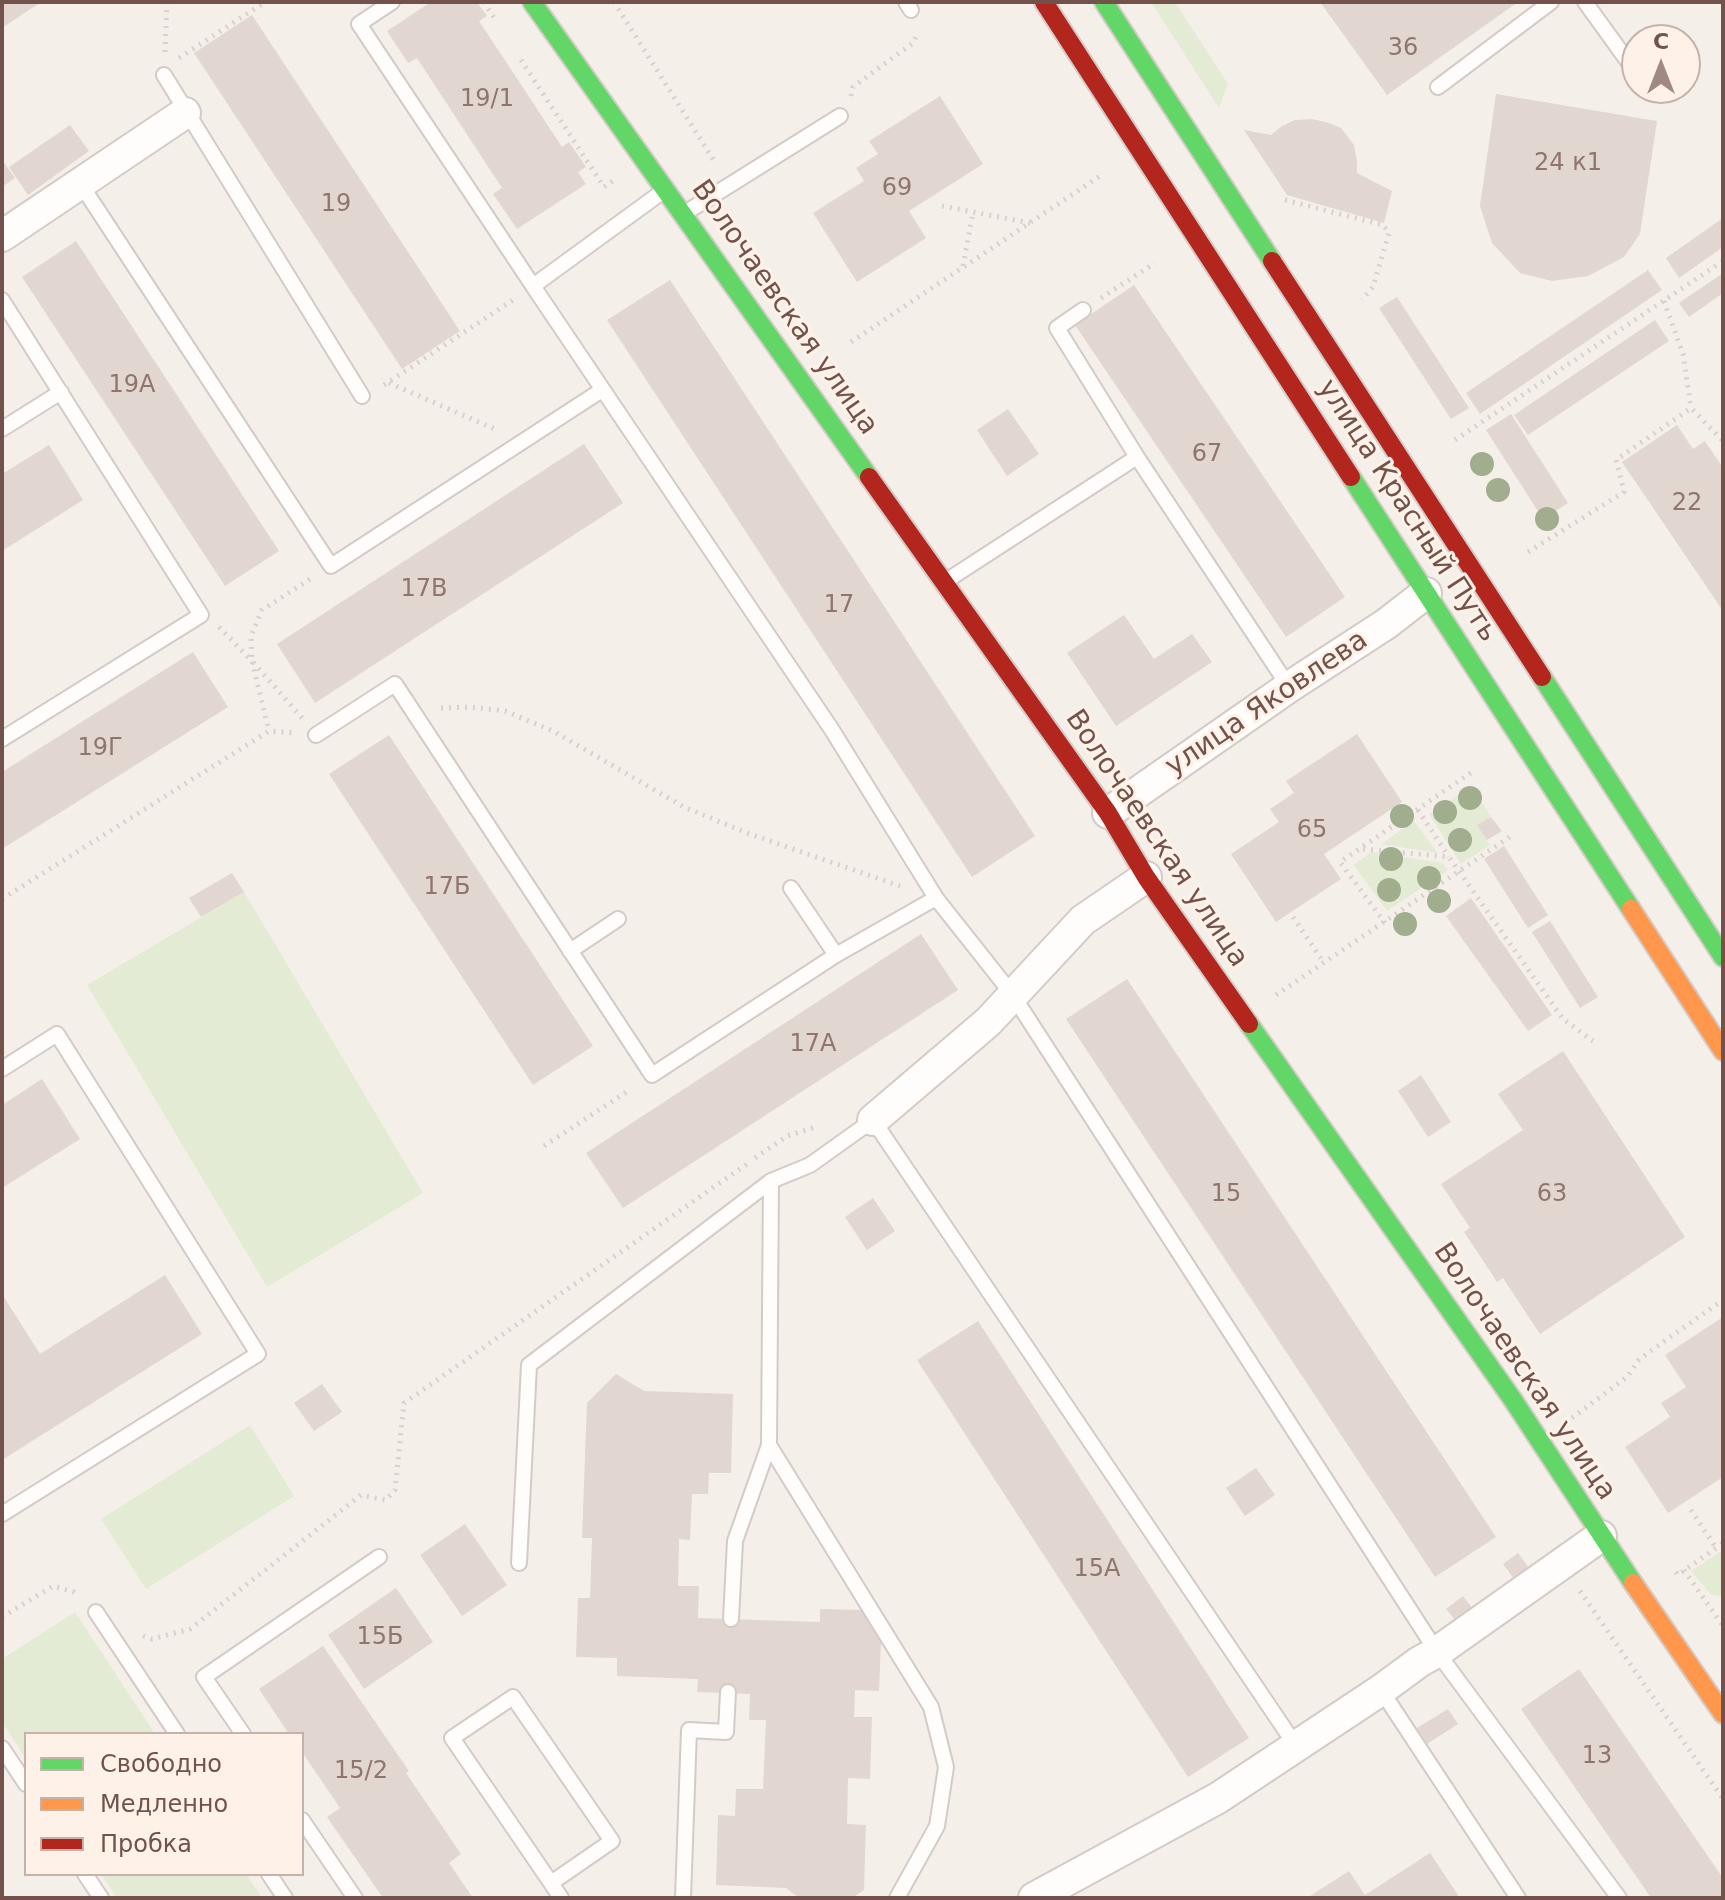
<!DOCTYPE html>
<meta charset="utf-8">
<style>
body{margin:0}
#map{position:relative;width:1725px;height:1900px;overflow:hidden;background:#f5efe9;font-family:"DejaVu Sans",sans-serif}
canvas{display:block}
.frame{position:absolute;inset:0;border:4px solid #72524a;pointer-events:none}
.legend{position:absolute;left:24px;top:1732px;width:280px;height:144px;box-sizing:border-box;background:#fef2e8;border:2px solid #c6b2a9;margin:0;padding:10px 14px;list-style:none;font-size:24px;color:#72524a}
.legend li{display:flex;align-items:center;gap:16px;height:40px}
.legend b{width:40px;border:2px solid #c6b2a9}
.north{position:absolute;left:1621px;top:24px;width:80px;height:80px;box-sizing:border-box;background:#fef2e8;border:2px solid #c6b2a9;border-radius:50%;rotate:0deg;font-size:22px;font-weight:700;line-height:32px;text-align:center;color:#72524a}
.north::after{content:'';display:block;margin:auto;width:28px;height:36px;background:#a08982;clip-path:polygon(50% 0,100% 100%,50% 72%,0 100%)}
</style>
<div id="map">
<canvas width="1725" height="1900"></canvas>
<div class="frame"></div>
<ul class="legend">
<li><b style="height:10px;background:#63d668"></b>Свободно</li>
<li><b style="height:10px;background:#ff974d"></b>Медленно</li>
<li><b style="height:10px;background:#b3261e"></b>Пробка</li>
</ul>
<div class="north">С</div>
</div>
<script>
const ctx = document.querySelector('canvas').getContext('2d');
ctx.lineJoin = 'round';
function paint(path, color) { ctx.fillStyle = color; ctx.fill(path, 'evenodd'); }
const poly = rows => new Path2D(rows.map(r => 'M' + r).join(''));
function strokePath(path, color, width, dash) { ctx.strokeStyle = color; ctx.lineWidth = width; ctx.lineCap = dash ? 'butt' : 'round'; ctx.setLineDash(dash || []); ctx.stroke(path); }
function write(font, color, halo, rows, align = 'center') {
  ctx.font = font + ' "DejaVu Sans",sans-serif'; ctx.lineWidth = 6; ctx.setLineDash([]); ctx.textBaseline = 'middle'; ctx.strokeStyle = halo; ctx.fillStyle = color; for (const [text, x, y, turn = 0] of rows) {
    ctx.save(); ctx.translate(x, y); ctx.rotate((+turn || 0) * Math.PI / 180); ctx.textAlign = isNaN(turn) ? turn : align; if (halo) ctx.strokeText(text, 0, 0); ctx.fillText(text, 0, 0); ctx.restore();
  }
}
paint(poly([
 [1151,2,1175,2,1228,84,1219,108],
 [1472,786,1491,817,1478,826,1490,845,1461,864,1429,814],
 [1414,821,1438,853,1381,844],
 [1371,852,1443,863,1448,870,1387,911,1354,865],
 [244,892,423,1193,267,1287,87,985],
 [250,1425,294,1496,146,1589,101,1519],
 [1723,1550,1723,1597,1710,1594,1691,1571],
 [75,1612,155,1734,26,1734,26,1759,2,1722,2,1659],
 [101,1874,246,1874,262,1898,117,1898]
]), '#e4ebd4');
paint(poly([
 [2,2,41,2,2,28],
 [431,2,477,2,487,16,479,21,516,77,562,147,569,142,586,167,578,172,586,184,517,229,493,194,502,188,417,58,408,63,387,31],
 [1320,2,1518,2,1387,95],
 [252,15,460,331,402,369,194,53],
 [1496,94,1657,121,1640,234,1624,257,1588,276,1552,281,1520,273,1492,243,1480,206],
 [940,96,983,164,909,211,926,238,857,282,813,213,864,181,856,168,878,154,869,141],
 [1311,119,1326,122,1341,128,1354,145,1357,161,1357,173,1392,191,1384,223,1287,195,1244,130,1271,135,1282,126,1295,120],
 [70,125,89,151,28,195,9,167],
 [2,160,15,178,2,187],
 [1723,218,1723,247,1679,278,1666,258],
 [76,241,279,551,225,586,22,277],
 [1648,270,1662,290,1480,414,1466,393],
 [1723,273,1723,293,1689,317,1679,303],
 [670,280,1035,836,972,877,607,320],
 [1134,285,1345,597,1286,637,1075,325],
 [1397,297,1469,408,1451,419,1379,308],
 [1655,320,1669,341,1528,435,1514,415],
 [1008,409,1039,454,1007,476,977,430],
 [1511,414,1568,503,1543,519,1486,430],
 [1677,425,1693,449,1705,441,1723,468,1723,611,1622,462],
 [584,444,623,503,315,703,277,644],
 [49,445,83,500,2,551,2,474],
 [1124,615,1154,659,1192,634,1212,662,1116,726,1067,653],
 [193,652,228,707,2,849,2,772],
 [1357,734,1402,802,1324,854,1341,879,1276,922,1231,854,1279,822,1270,809,1294,793,1286,781],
 [389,735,593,1046,533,1085,329,774],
 [1491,817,1502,831,1487,840,1477,825],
 [1504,846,1548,915,1528,928,1484,859],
 [232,873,244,892,201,917,189,898],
 [1471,898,1552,1015,1528,1031,1446,916],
 [1550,921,1598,997,1580,1008,1532,932],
 [921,934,958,990,623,1208,586,1153],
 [1127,979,1496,1537,1435,1577,1066,1019],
 [1563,1051,1685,1237,1540,1334,1503,1278,1497,1282,1482,1259,1464,1232,1470,1228,1441,1184,1523,1130,1498,1094],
 [1421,1075,1451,1122,1428,1137,1398,1091],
 [42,1079,80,1139,2,1188,2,1105],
 [873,1198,895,1231,867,1250,845,1217],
 [165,1275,202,1334,2,1460,2,1294,40,1354],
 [1723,1317,1723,1477,1668,1513,1625,1447,1670,1417,1661,1403,1686,1387,1665,1355],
 [978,1321,1249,1738,1188,1777,917,1360],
 [616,1374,644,1391,733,1394,731,1473,709,1473,708,1494,692,1494,690,1540,679,1539,678,1586,699,1586,698,1618,820,1622,820,1609,863,1610,881,1641,879,1691,855,1690,854,1717,872,1717,870,1779,848,1778,847,1824,866,1825,864,1890,852,1898,799,1898,786,1888,716,1885,718,1815,735,1816,736,1789,763,1789,766,1720,749,1720,750,1694,697,1692,698,1679,617,1676,617,1658,576,1657,578,1598,590,1598,592,1538,582,1538,587,1403],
 [322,1384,342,1412,314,1431,294,1403],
 [1256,1468,1275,1495,1245,1516,1226,1488],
 [465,1524,507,1585,462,1616,420,1555],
 [1518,1553,1529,1568,1514,1579,1503,1564],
 [396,1588,433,1642,364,1689,328,1635],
 [1463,1596,1472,1608,1456,1621,1446,1609],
 [323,1646,409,1771,406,1773,461,1854,449,1863,473,1898,383,1898,327,1817,340,1808,302,1752,302,1734,289,1734,259,1689],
 [1579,1669,1723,1878,1723,1898,1651,1898,1521,1709],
 [1448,1709,1458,1724,1427,1744,1417,1728],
 [1430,1853,1460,1898,1307,1898,1349,1871,1365,1895]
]), '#e1d6d0');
const lane = poly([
 [392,2,359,24,533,286],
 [906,2,911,10],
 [1585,2,1637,74],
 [164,75,362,396],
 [1438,87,1551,2],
 [1647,88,1648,89],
 [80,183,331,566,602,390],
 [662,192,533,286,832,730,936,898,1012,994,1437,1652,1619,1898],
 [685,213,840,116],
 [2,300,201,615,2,739],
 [1083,310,1057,328,1137,457,1289,687],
 [2,429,61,392],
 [946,581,1137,457],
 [316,735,395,684,652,1075,836,955,936,898],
 [791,888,836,955],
 [570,951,618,919],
 [2,1069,57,1034,258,1354,2,1514],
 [519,1563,529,1365,771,1181],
 [96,1612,177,1734],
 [731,1619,735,1541,769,1445],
 [1381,1690,1518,1898],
 [243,1734,204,1677,379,1557],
 [2,1748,26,1784],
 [302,1820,355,1898],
 [85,1874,101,1898],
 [269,1874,285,1898],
 [551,1883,612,1841,513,1697,452,1738,551,1883,561,1898],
 [683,1898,689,1730,726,1732,728,1692],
 [897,1898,937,1826,946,1767,931,1707,769,1445,771,1181,810,1165,873,1120,1296,1746]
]);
const street = poly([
 [2,236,185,113],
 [1108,813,1289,687,1386,624,1426,593],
 [873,1120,988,1022,1083,920,1146,877],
 [1034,1898,1218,1798,1381,1690,1419,1662,1437,1652,1601,1536]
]);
const fast = poly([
 [532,2,869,477],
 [1104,2,1272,261],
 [1351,477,1631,909],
 [1542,677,1723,957],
 [1249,1024,1513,1400,1633,1583]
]);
const slow = poly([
 [1631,909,1723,1051],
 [1633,1583,1723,1714]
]);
const jam = poly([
 [1044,2,1351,477],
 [1272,261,1542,677],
 [869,477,1108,813,1146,877,1249,1024]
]);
strokePath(lane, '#d4cac6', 18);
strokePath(street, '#d4cac6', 34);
strokePath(fast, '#d4cac6', 22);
strokePath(slow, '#d4cac6', 22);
strokePath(jam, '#d4cac6', 22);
strokePath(poly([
 [484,2,496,21],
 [614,2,716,164],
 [165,52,167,2],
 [179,58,265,2],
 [521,60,604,187,613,181],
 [851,96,853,87,913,43,917,34],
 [1285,200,1383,225,1389,233,1373,287,1362,300],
 [942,206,1030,223],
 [963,266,973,212],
 [1101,298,1155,263],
 [1664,301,1683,354,1691,408],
 [851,342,1100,176],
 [389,383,497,430],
 [384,385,513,300],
 [1455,440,1723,261],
 [1528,552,1624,492,1616,460,1691,408,1723,441],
 [219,627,252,661,269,731],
 [441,708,469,707,505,711,553,731,684,807,747,833,900,886],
 [302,718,252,661,251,636,262,610,310,579],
 [1418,810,1449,857],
 [1363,849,1449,857,1563,1019,1593,1041],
 [2,899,269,731,295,733],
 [1293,917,1324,963],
 [1385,923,1340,862,1475,770],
 [1276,995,1511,836],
 [544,1146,631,1089],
 [755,1158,787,1136,816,1127],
 [1572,1418,1627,1377,1638,1361,1649,1352,1723,1300],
 [1691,1510,1716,1548],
 [1684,1570,1723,1626],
 [1676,1572,1678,1575,1723,1543],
 [1580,1591,1723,1799],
 [2,1617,53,1586,74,1592,78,1595],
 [143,1636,152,1639,190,1629,361,1495,386,1500,395,1490,404,1403,747,1164]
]), '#d9cfcd', 5, [2, 6]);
strokePath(lane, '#fefdfc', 14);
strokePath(street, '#fefdfc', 30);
strokePath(fast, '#63d668', 18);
strokePath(slow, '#ff974d', 18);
strokePath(jam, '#b3261e', 18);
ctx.fillStyle = '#a0ae8d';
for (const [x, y] of [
 [1482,464],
 [1498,490],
 [1547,519],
 [1470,798],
 [1445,812],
 [1402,816],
 [1460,840],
 [1391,859],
 [1429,878],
 [1389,890],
 [1439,901],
 [1405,924]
]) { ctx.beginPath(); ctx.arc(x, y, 12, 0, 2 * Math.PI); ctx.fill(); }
write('24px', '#90756e', null, [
 ["36",1403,49],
 ["19/1",487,100],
 ["24 к1",1568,164],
 ["69",897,189],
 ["19",336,205],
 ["19А",132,386],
 ["67",1207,455],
 ["22",1687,504],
 ["17В",424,590],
 ["17",839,606],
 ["19Г",100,749],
 ["65",1312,831],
 ["17Б",447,888],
 ["17А",813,1045],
 ["15",1226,1195],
 ["63",1552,1195],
 ["15А",1097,1570],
 ["15Б",380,1638],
 ["13",1597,1757],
 ["15/2",361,1772]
]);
write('28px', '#72524a', '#fef2e8', [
 ["Волочаевская улица",784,308,55],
 ["улица Красный Путь",1407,511,57],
 ["улица Яковлева",1267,704,-34],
 ["Волочаевская улица",1156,839,56],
 ["Волочаевская улица",1524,1372,56]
]);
</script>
